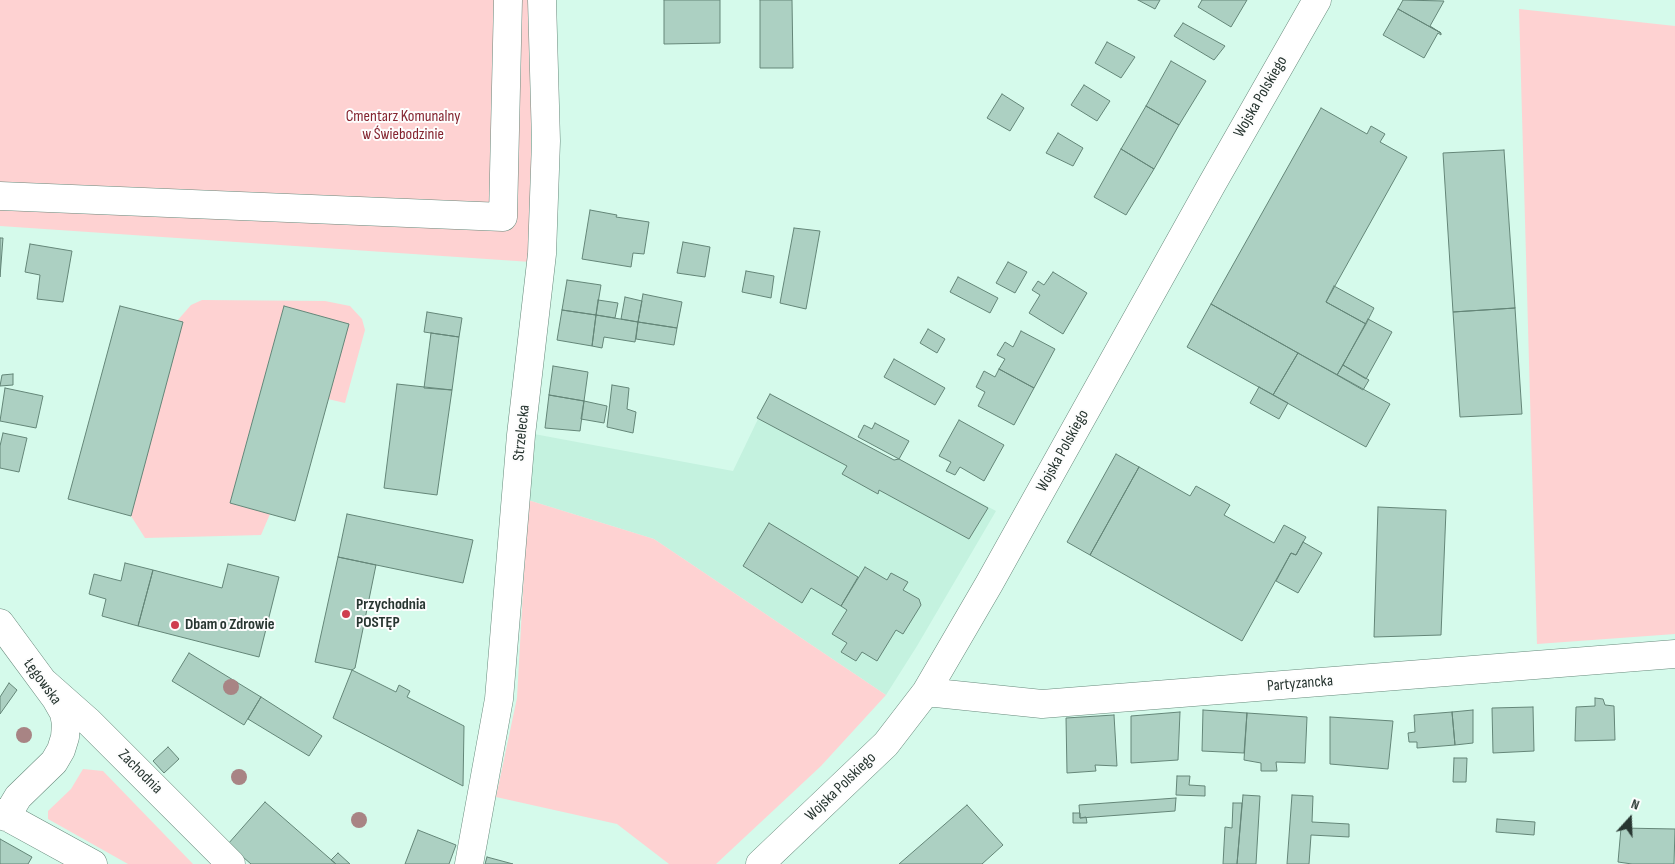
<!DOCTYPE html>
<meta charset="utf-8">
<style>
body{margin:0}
#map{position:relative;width:1675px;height:864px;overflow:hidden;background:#d5faeb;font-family:"Sofia Sans Condensed",sans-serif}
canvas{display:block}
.north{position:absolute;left:1605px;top:794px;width:50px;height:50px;-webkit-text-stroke:4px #fdfdfd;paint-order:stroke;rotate:20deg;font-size:14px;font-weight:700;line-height:20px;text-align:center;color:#283631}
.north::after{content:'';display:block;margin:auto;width:18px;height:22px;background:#283631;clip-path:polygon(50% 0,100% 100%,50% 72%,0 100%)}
</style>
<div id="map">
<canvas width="1675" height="864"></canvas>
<div class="north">N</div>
</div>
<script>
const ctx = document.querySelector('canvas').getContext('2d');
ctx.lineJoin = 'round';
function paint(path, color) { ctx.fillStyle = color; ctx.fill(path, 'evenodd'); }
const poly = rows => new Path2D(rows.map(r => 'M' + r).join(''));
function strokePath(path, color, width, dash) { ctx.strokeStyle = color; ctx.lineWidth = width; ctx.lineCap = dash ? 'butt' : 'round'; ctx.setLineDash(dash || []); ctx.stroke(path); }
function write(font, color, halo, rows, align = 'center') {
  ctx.font = font + ' "Sofia Sans Condensed",sans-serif'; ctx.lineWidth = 4; ctx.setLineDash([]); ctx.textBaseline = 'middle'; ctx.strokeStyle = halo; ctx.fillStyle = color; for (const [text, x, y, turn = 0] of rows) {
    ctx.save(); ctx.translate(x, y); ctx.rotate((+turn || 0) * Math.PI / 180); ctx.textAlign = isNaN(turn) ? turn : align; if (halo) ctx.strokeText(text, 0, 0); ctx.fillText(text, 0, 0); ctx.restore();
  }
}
paint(poly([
 [770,394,894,460,899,459,996,511,917,646,886,695,654,539,528,500,534,434,733,471]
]), '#c4f2df');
paint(poly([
 [0,0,531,0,531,262,0,226],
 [1519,9,1675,26,1675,634,1537,644],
 [202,300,325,301,350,306,362,319,365,330,345,403,328,399,348,324,284,306,230,503,270,514,261,535,145,538,131,516,177,321,191,305],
 [528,500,654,539,886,695,821,766,716,864,669,864,617,824,496,797,517,698],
 [83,769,103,771,193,864,128,864,48,819,48,811,71,789]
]), '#fed2d2');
const building = poly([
 [664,0,720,0,720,43,664,44,664,0],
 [760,0,792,0,793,68,760,68,760,0],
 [1138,0,1160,0,1155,9,1138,0],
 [1202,0,1247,0,1231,27,1198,7,1202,0],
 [1403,0,1444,1,1430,26,1441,33,1398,9,1403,0],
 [1398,9,1441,33,1441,35,1438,33,1424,58,1383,35,1398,9],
 [1183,23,1225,46,1214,60,1174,36,1183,23],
 [1107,42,1135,57,1121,78,1095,63,1107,42],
 [1171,61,1206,81,1179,125,1146,106,1171,61],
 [1084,85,1110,101,1097,121,1071,105,1084,85],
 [1002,94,1024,108,1010,131,987,118,1002,94],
 [1146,106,1179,125,1154,169,1121,149,1146,106],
 [1321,108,1367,134,1371,126,1385,134,1380,142,1407,157,1326,302,1366,324,1337,375,1211,304,1321,108],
 [1058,133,1083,148,1073,166,1046,153,1058,133],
 [1121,149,1154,169,1126,215,1094,197,1121,149],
 [1504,150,1515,308,1453,312,1443,153,1504,150],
 [590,210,617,215,616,217,649,222,644,254,633,253,631,267,582,259,590,210],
 [794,228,820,231,806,309,780,303,794,228],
 [0,238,3,238,0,277,0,238],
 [683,242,710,247,705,277,677,273,683,242],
 [30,244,72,251,63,302,37,299,40,275,25,272,30,244],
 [1008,262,1027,272,1015,293,996,283,1008,262],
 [746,271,774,276,771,298,742,292,746,271],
 [1053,272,1087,293,1063,334,1029,313,1040,295,1032,290,1038,281,1044,285,1053,272],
 [958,277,998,298,990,313,950,292,958,277],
 [567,280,601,285,596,315,562,310,567,280],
 [1334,286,1374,308,1366,324,1326,302,1334,286],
 [643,294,682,302,677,328,638,322,643,294],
 [625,297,642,301,638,322,621,319,625,297],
 [598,300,618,303,615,318,596,315,598,300],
 [1211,304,1298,353,1273,395,1187,347,1211,304],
 [120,306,183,322,131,516,68,499,120,306],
 [284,306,349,324,295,521,230,503,284,306],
 [1515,308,1522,414,1460,417,1453,312,1515,308],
 [562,310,596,315,592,346,557,340,562,310],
 [427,312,462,318,459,337,424,332,427,312],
 [596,315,638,322,635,342,604,337,602,348,592,346,596,315],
 [1368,319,1392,332,1366,379,1343,365,1368,319],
 [638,322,677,328,674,345,636,339,638,322],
 [928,329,945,339,937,353,920,343,928,329],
 [1021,331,1055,349,1034,388,999,369,1005,359,997,355,1005,342,1013,347,1021,331],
 [431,333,459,337,452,390,424,388,431,333],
 [1298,353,1390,404,1366,447,1273,395,1298,353],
 [894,359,945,388,935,405,884,377,894,359],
 [1343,365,1369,380,1363,390,1337,375,1343,365],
 [553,366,588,372,584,401,549,395,553,366],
 [999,369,1034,388,1014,425,978,406,985,392,976,387,984,371,995,377,999,369],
 [13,374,13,385,0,386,2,375,13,374],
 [397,384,452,390,437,495,384,488,397,384],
 [612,385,629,388,627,409,636,412,633,433,607,427,612,385],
 [1259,387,1288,403,1279,419,1250,403,1259,387],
 [5,388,43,396,36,428,0,421,5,388],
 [770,394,894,460,899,459,988,508,969,539,879,490,878,494,842,474,847,466,757,418,770,394],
 [549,395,584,401,580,431,545,428,549,395],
 [584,401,607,406,604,423,581,419,584,401],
 [959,420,1004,445,984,481,960,467,955,475,946,471,951,462,939,456,959,420],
 [875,423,909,441,899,459,858,437,864,425,872,429,875,423],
 [3,433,27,438,19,472,0,468,0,446,3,433],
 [1116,454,1139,467,1090,555,1067,542,1116,454],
 [1139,467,1190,496,1196,486,1230,505,1224,515,1274,543,1284,525,1306,537,1296,555,1291,553,1242,641,1090,555,1139,467],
 [1378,507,1446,510,1441,635,1374,637,1378,507],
 [347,514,473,540,463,583,338,557,347,514],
 [769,523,858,577,841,606,811,588,802,603,743,566,769,523],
 [1303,542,1322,553,1298,593,1276,581,1291,553,1296,555,1303,542],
 [338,557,376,565,355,668,352,670,315,662,338,557],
 [125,563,153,570,138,626,102,616,106,599,89,594,94,574,121,581,125,563],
 [228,564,279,577,259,657,138,626,153,570,222,588,228,564],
 [865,567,887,580,891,573,908,582,903,590,919,599,921,605,903,634,896,630,877,661,862,652,856,661,841,652,847,643,832,634,847,610,841,606,865,567],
 [189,653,261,697,244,725,172,681,189,653],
 [352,670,396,692,399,685,410,691,407,697,464,726,463,786,333,718,352,670],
 [9,683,17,690,0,714,0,697,9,683],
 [261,697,322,736,309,756,248,719,261,697],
 [1595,698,1603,699,1605,705,1614,706,1615,740,1575,741,1576,707,1595,706,1595,698],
 [1533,707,1534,751,1493,753,1492,708,1533,707],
 [1203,710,1247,713,1244,753,1202,751,1203,710],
 [1473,710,1473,743,1455,745,1452,712,1473,710],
 [1180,712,1178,760,1131,763,1131,716,1180,712],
 [1452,712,1455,745,1417,748,1417,742,1409,742,1408,733,1415,732,1414,715,1452,712],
 [1247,713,1307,717,1305,763,1276,762,1277,771,1261,771,1261,763,1244,760,1247,713],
 [1114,715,1117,766,1095,765,1096,771,1067,773,1066,718,1114,715],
 [1330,717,1393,721,1388,769,1330,764,1330,717],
 [168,747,179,759,164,773,153,761,168,747],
 [1454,758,1467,758,1466,782,1453,782,1454,758],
 [1177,776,1190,776,1189,785,1205,786,1205,796,1176,795,1177,776],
 [1243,795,1260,796,1256,864,1237,864,1243,795],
 [1292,795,1313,796,1312,822,1349,824,1349,837,1311,835,1309,864,1287,864,1292,795],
 [1176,798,1175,811,1080,818,1079,805,1176,798],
 [265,802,336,864,251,864,228,844,265,802],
 [1233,803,1242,803,1237,864,1223,864,1225,827,1232,828,1233,803],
 [967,805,1003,845,982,864,899,864,967,805],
 [1073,813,1080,813,1080,818,1086,817,1087,823,1073,823,1073,813],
 [1497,819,1535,822,1534,835,1496,832,1497,819],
 [1621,828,1675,829,1674,864,1632,864,1618,862,1621,828],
 [418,830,456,845,449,864,405,864,418,830],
 [0,839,32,857,28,864,0,864,0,839],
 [338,853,350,864,336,864,331,860,338,853],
 [487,857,513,864,485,864,487,857]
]);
paint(building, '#acd0c2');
strokePath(building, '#648678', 1);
const minor = poly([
 [0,196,503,217,508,0],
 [0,623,56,699,64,713,66,724,65,737,61,750,54,762,18,797,6,817],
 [45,683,88,721,231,864],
 [926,692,1042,704,1675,654],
 [0,813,93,864],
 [469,864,499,699,521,435,542,254,546,141,542,0],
 [760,864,886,744,926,692,989,584,1212,184,1317,0]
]);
strokePath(minor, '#688a7c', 29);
strokePath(minor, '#fff', 28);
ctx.fillStyle = '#a88484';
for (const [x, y] of [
 [231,687],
 [24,735],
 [239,777],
 [359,820]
]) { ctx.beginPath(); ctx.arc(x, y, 8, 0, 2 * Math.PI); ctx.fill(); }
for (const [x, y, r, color] of [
 [346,614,5,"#cf3e4f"],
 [175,625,5,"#cf3e4f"]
]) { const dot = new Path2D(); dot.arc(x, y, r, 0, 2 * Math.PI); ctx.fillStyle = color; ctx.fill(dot); strokePath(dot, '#fdfdfd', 2); }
write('16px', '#283631', '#fdfdfd', [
 ["Wojska Polskiego",1261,97,-60],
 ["Strzelecka",522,433,-84],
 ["Wojska Polskiego",1063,451,-61],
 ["Łęgowska",42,682,54],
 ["Partyzancka",1300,684,-5],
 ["Zachodnia",140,772,45],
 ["Wojska Polskiego",841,787,-44]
]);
write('16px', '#84242f', '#fdfdfd', [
 ["Cmentarz Komunalny",403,117],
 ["w Świebodzinie",403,135]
]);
write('bold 16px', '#283631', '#fdfdfd', [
 ["Przychodnia",356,605],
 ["POSTĘP",356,623],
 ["Dbam o Zdrowie",185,625]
], 'left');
</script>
